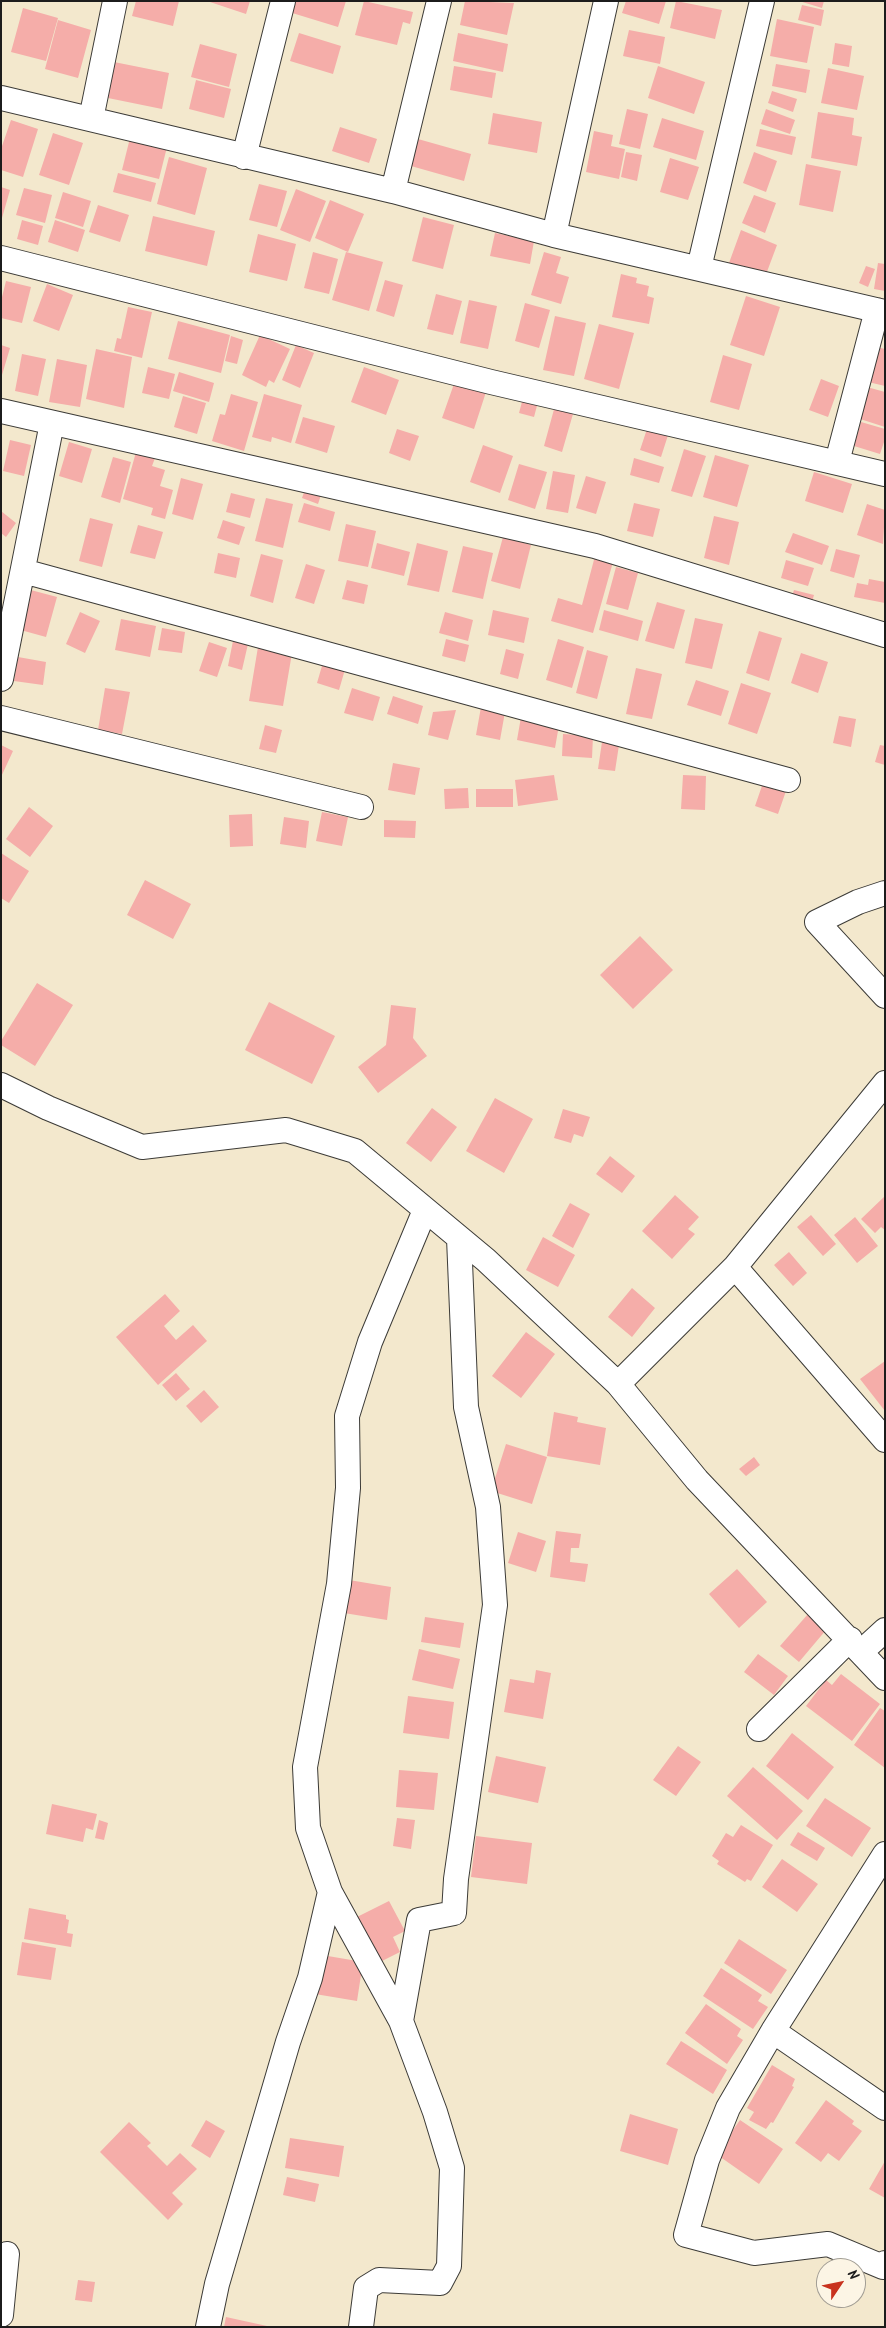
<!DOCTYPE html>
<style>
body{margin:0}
#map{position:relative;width:886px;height:2328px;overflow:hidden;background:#f3e8cd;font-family:Kalam,sans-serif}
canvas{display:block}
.frame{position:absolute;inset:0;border:2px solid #1c1c1c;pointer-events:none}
.north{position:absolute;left:816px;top:2258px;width:50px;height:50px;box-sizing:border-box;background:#fcf5e5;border:1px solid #a29e95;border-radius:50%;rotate:56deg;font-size:14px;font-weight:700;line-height:20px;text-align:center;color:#1c1c1c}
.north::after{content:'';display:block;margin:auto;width:18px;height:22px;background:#c8321e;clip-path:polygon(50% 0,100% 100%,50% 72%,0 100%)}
</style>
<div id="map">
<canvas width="886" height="2328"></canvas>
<div class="frame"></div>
<div class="north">N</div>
</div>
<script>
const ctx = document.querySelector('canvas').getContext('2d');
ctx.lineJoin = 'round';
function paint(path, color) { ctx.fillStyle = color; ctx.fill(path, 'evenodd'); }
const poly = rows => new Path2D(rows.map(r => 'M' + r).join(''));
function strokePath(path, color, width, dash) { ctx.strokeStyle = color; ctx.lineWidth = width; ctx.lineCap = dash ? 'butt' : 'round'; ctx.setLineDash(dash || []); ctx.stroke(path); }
paint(poly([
 [136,1,179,1,173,26,132,16],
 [207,1,250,1,246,14],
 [292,1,346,1,338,27,289,12],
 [364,1,413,12,410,24,403,22,397,45,355,35],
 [465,1,514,3,507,35,460,25],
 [626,1,666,1,659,24,622,13],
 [676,1,722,10,715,39,670,28],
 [799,1,824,1,822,8],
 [802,5,824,10,821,26,798,20],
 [23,8,58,18,46,61,11,52],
 [777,19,814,27,807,63,770,56],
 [58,20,91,30,78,78,45,69],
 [629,30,665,37,660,64,623,56],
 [299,33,341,46,333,74,290,61],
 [458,33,508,44,503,72,453,61],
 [835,43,852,46,849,67,832,64],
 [200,44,237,54,229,87,191,77],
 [114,62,169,73,162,109,108,98],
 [776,64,810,70,806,93,772,86],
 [454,66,496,73,492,98,450,90],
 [658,66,705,82,694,114,648,98],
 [828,68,864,76,857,110,821,103],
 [196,80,231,89,224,118,189,109],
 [772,91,797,99,793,112,768,103],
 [627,109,648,114,640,149,619,144],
 [766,109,795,120,790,134,761,124],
 [818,112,854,118,852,135,862,137,857,166,811,158],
 [493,113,542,122,537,153,488,144],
 [662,118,704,131,696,160,653,147],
 [11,120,38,129,23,177,1,170,1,149],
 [340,127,377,139,369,163,332,151],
 [760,129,796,137,792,155,756,146],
 [594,131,613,135,611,146,625,149,619,179,586,172],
 [53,133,83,143,69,185,39,175],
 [130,138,167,147,159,179,122,170],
 [418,139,471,154,464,181,411,166],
 [626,152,642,155,637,181,621,177],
 [754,152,777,161,766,192,743,183],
 [169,157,207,168,195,215,157,204],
 [670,158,699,167,688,200,660,192],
 [806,164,841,171,833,212,799,205],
 [118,173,156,183,151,202,113,192],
 [259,184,287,191,277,227,249,220],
 [1,187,10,190,2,218,1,218],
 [24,188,52,195,45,223,16,215],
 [296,189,326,201,310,242,280,230],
 [63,192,91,201,83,227,55,218],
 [754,195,776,203,765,233,742,223],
 [330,200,364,214,348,252,315,238],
 [98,205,129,215,120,242,89,232],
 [153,216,215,231,207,266,145,251],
 [423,217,454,225,443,269,412,261],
 [22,220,43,226,38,245,17,239],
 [55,220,85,230,78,252,48,242],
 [741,230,777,245,765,277,729,263],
 [495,233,534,241,530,264,490,256],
 [258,234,296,244,287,281,249,272],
 [313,252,338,259,329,294,304,288],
 [346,252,383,262,369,311,332,300],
 [544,252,561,257,556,273,569,277,561,304,531,295],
 [878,263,885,264,885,291,874,289],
 [866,266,875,269,868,287,859,283],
 [621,274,637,278,636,283,649,286,647,296,654,298,649,324,612,317],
 [385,280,403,285,394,317,376,311],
 [6,281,31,287,22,323,1,318,1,301],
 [47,284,73,295,59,331,33,321],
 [436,294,462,301,453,335,427,329],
 [746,296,780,307,764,356,730,345],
 [469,300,497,306,488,349,460,343],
 [525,303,550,310,539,348,515,341],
 [128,307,152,312,142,358,114,351,117,338,121,339],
 [555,316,586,323,574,376,543,370],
 [178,321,230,335,221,373,168,359],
 [599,324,634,333,619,389,584,379],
 [260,335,290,349,274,383,269,380,266,387,242,375],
 [231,336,243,340,237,364,225,361],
 [1,345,10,348,2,375,1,375],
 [296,345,314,353,300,388,282,380],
 [872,346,885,349,885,386,864,381],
 [96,349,132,357,124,408,86,399],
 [22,354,46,359,38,396,15,391],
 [723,355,752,364,739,410,710,402],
 [57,359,87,365,80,407,49,402],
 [148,367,175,374,169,399,142,393],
 [364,367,399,380,386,415,351,402],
 [179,372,214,383,209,402,173,391],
 [821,379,839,386,828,417,809,410],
 [455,381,486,392,474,429,442,418],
 [867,387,885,392,885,427,857,418],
 [231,394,258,402,244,451,212,441,220,414,225,415],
 [264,394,302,405,291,443,272,437,271,442,252,437],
 [183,396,206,403,197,434,174,427],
 [523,398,538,402,534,417,519,413],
 [556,402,575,407,562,452,544,446],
 [303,417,335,426,327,453,295,443],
 [861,422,885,429,885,439,880,454,854,446],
 [649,423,670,429,661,457,640,450],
 [397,429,419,436,410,461,389,453],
 [10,440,31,445,24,476,3,471],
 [69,442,92,449,82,483,59,476],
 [483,445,513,456,500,493,470,482],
 [684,449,706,456,692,497,671,491],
 [136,452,155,458,152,466,165,470,160,486,173,490,165,519,151,515,153,508,123,499],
 [715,455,749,465,737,507,703,497],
 [113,457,131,462,120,503,101,497],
 [634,458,664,467,659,483,630,475],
 [519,464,547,472,535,509,508,500],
 [553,471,575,475,568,513,546,509],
 [814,472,852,484,843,513,805,501],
 [586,476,606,482,596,514,576,508],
 [181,478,203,484,193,520,172,514],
 [307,484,323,489,318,504,302,498],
 [231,493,255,499,250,518,226,512],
 [266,498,293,504,283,548,255,541],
 [304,503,335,512,330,531,298,522],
 [634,503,660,509,653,537,627,531],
 [867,504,885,510,883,544,857,535],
 [1,511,16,523,6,537,1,533],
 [714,516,739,522,729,565,704,558],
 [90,518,113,524,102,567,79,561],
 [223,520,245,527,239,545,217,538],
 [346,524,376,531,368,567,338,561],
 [138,525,163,532,155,559,130,553],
 [793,533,829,546,822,565,785,552],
 [503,537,531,545,520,589,491,581],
 [377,543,410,552,404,576,371,568],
 [417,543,448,551,439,592,407,585],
 [463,546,493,553,483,599,452,592],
 [836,549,860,555,854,578,830,571],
 [218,553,240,558,236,578,214,573],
 [261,554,283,560,273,603,250,596],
 [595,556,613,562,593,633,551,621,558,598,582,605],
 [786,560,814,568,808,586,781,578],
 [306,564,325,570,314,604,295,598],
 [616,567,638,573,628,610,606,604],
 [869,579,885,582,885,603,854,597,857,583,868,585],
 [347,580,368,585,364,604,342,599],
 [27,589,57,597,46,637,17,629],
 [794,590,814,595,811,605,791,600],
 [657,602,685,610,674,649,645,641],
 [493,610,529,618,524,643,488,635],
 [604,610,643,621,638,641,599,630],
 [80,612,100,621,85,653,66,644],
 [445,612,473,620,468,641,439,633],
 [695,618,723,624,712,669,685,663],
 [121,619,156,626,150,657,115,650],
 [162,628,185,632,182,653,158,650],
 [759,631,782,638,769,681,746,673],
 [446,639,469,645,465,662,442,656],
 [558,639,584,647,572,688,546,680],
 [233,641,248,644,242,670,228,666],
 [209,642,227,648,217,677,199,671],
 [258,647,292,653,283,706,249,701],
 [506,649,524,654,518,679,500,674],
 [587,650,608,656,597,699,576,693],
 [801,653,828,662,818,693,791,683],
 [18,657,46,662,43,685,14,681],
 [324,659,346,666,339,690,317,683],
 [636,668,662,674,652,719,626,714],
 [696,680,729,691,721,716,687,705],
 [741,683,771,693,757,734,728,724],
 [105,688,130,692,122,734,98,730],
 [352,688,380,697,373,721,344,713],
 [393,696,423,706,418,724,387,714],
 [481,707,505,712,500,740,476,735],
 [456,710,448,740,428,735,433,712],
 [839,716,856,719,851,747,833,743],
 [521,717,559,725,555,748,517,740],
 [265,725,282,730,276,753,259,749],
 [563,734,593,736,592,758,562,756],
 [602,742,619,745,615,771,598,769],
 [1,745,13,751,1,777],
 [880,745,885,746,885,765,875,762],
 [393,763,420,768,415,795,388,790],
 [554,775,558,800,518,806,515,780],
 [683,775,706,776,705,810,681,809],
 [763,783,786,791,778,814,755,806],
 [468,788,469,808,445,809,444,789],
 [476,789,513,789,513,807,476,807],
 [29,807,53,826,30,857,6,839],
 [322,812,348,817,342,846,316,841],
 [252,814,253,846,230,847,229,815],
 [284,817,309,821,306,848,280,844],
 [384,820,416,821,415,838,384,837],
 [1,853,29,871,9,903,1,898],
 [145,880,191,904,173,939,127,915],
 [640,936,673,970,633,1009,600,975],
 [37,983,73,1005,35,1066,1,1045,1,1041],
 [269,1002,335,1036,312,1084,245,1050],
 [391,1005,416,1008,413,1038,427,1056,378,1093,358,1067,386,1045],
 [495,1098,533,1119,504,1173,466,1151],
 [432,1108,457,1127,431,1162,406,1143],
 [563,1109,590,1117,583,1137,574,1134,571,1143,554,1138],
 [610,1156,635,1176,622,1193,596,1174],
 [675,1195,699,1217,688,1229,695,1234,672,1259,642,1231],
 [885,1196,885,1230,881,1227,875,1233,861,1219],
 [570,1203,590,1214,573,1248,552,1236],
 [811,1215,836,1244,823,1256,797,1227],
 [855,1217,878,1246,857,1263,834,1235],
 [543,1237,575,1255,558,1287,526,1270],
 [789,1252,807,1273,793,1286,774,1265],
 [632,1288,655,1308,632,1337,608,1317],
 [165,1294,180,1311,164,1326,176,1340,193,1325,207,1341,158,1385,116,1337],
 [526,1332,555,1354,521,1398,492,1376],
 [885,1361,885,1411,860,1379],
 [176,1373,190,1389,176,1401,162,1385],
 [204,1390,219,1407,201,1423,186,1406],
 [554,1412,578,1417,577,1422,606,1428,600,1465,547,1456],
 [506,1444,547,1457,532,1504,491,1491],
 [754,1457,760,1465,746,1476,739,1469],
 [556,1531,581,1534,579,1548,571,1548,570,1562,588,1564,585,1582,550,1577],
 [518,1532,546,1541,536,1572,508,1563],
 [737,1569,767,1602,739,1628,709,1594],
 [349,1580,391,1587,387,1620,344,1613],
 [808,1614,826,1630,799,1662,780,1646],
 [425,1617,464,1623,460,1648,421,1642],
 [419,1649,460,1659,453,1689,412,1680],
 [758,1654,788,1676,774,1695,744,1672],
 [536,1670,551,1673,543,1719,504,1712,510,1679,534,1683],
 [841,1674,880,1704,852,1741,806,1706,826,1680,832,1685],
 [408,1696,454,1702,449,1739,403,1733],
 [880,1708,885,1711,885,1768,854,1745],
 [792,1733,834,1767,808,1800,766,1766],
 [678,1746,701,1762,676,1796,653,1780],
 [496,1756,546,1767,538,1803,488,1792],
 [753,1767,803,1811,777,1840,727,1796],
 [399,1770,438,1773,434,1810,396,1807],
 [825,1798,871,1828,852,1857,806,1826],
 [52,1804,97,1814,93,1830,86,1828,83,1842,46,1834],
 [397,1818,415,1820,411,1849,393,1846],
 [99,1820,108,1823,104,1840,95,1838],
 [741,1825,773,1845,751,1881,747,1879,745,1882,717,1864,719,1861,712,1856,726,1833,733,1837],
 [798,1832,825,1848,817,1861,790,1845],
 [476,1836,532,1843,527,1884,471,1877],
 [782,1859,818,1884,797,1912,762,1887],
 [389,1901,405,1931,393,1937,400,1952,378,1963,355,1918],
 [29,1908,66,1915,66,1919,69,1920,67,1933,73,1934,71,1947,24,1939],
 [739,1939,787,1970,771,1994,724,1963],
 [22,1942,56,1948,51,1980,17,1975],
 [322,1955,363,1962,357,2001,315,1994],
 [721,1968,762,1995,758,2001,768,2007,753,2029,703,1996],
 [706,2004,741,2029,737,2036,743,2040,727,2064,685,2033],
 [681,2041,727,2070,713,2094,666,2064],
 [772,2065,795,2079,792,2086,794,2087,773,2123,771,2122,766,2129,749,2120,754,2112,747,2108],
 [826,2100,854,2121,852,2124,862,2131,839,2161,828,2153,821,2162,795,2143],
 [630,2114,678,2129,668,2165,620,2151],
 [206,2120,225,2131,210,2158,191,2146],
 [740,2120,783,2149,759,2184,716,2154],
 [129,2122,151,2143,147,2146,167,2166,180,2153,197,2169,172,2193,183,2204,168,2220,100,2152],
 [290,2138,344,2146,339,2177,285,2168],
 [885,2161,885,2198,869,2189],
 [287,2177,319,2184,315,2202,283,2195],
 [78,2280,95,2282,92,2302,75,2300],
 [226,2317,267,2326,267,2327,224,2327]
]), '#f5ada9');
const street = poly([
 [1,98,393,191,554,235,885,312],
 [91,119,115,1],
 [244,157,283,1],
 [393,191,439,1],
 [554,235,606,1],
 [1,258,491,382,885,474],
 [699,268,762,1],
 [1,411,595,546,885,635],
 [837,462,877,310],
 [23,571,788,780],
 [1,679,52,423],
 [1,718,361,807],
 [885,893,858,902,817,922,885,996],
 [885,1083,735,1267,885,1440],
 [1,1085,48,1108,142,1147,286,1130,355,1151,486,1260,618,1384,697,1480,885,1678],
 [618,1384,735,1267],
 [861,1652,885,1630],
 [759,1729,850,1639],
 [885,1854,773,2031,885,2108],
 [401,2021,330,1892,308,1828,305,1767,339,1584,348,1488,347,1416,370,1342,425,1210],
 [773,2031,728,2108,707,2160,686,2235,754,2253,828,2244,883,2267,885,2263],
 [1,2315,7,2254],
 [208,2327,217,2284,288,2042,310,1978,330,1892],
 [361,2327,366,2288,379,2280,440,2283,449,2266,452,2168,435,2112,401,2021,419,1920,454,1913,456,1879,495,1605,488,1507,466,1407,459,1238]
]);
strokePath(street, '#3c3b37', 26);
strokePath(street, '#fff', 24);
</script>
